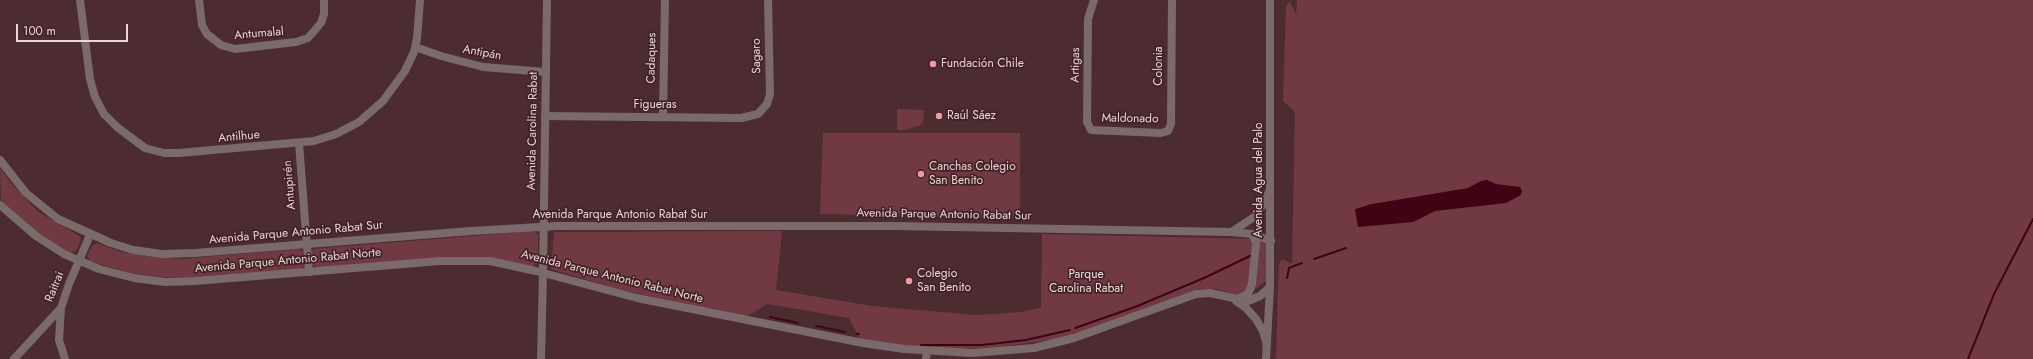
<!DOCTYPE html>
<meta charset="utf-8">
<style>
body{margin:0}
#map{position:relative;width:2033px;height:359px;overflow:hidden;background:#4d2c31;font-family:Jost,sans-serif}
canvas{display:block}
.scale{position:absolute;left:16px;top:24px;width:112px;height:18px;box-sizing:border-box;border:2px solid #ead5d7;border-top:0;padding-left:5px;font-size:12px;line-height:14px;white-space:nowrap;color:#ead5d7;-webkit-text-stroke:3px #422227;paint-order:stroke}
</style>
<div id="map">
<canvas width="2033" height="359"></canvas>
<div class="scale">100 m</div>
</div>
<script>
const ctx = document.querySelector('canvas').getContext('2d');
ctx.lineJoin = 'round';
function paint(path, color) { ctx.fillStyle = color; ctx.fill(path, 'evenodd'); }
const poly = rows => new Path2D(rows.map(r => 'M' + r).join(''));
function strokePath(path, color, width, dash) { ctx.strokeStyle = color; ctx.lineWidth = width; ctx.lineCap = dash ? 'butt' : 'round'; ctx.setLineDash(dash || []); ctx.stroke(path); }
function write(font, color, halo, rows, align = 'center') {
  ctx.font = font + ' Jost,sans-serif'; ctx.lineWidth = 3.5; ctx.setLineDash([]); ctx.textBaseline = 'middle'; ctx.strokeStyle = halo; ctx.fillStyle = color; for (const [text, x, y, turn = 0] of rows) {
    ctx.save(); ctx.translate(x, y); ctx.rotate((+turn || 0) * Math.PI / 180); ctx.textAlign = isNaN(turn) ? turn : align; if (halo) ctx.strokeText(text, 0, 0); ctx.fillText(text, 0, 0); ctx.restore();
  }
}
paint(poly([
 [1297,0,2033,0,2033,359,1276,359,1279,264,1282,259,1292,264,1295,112,1283,101,1286,6,1290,2,1296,15],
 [897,109,924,110,923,124,906,130,897,130],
 [823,133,1020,133,1020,218,820,214],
 [0,168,11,183,37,211,79,236,81,240,76,251,70,253,35,232,1,200],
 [533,231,538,235,538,263,532,266,481,257,457,257,317,268,312,264,311,253,313,249],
 [782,231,776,290,872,306,978,315,1020,312,1041,308,1042,234,1255,239,1266,244,1266,281,1250,293,1239,295,1217,289,1199,289,1083,332,1057,339,997,347,948,349,913,347,860,339,849,318,767,304,746,317,618,289,551,269,554,232],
 [97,243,121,252,152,257,182,259,299,249,303,252,304,266,301,269,192,277,162,277,129,273,90,261,87,256,92,246]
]), '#713a43');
paint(poly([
 [1487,180,1496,184,1520,187,1522,191,1521,195,1506,203,1435,211,1413,222,1358,227,1355,209,1372,204,1468,188,1481,181]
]), '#3f0314');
strokePath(poly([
 [1314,259,1346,248],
 [1287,278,1289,268,1302,263],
 [770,317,798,323],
 [816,326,845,332],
 [1075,328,1135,307,1204,278,1252,255],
 [857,334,859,334],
 [921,345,982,345,1026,340,1070,330],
 [1968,359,1994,294,2033,219]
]), '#3f0314', 2);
strokePath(poly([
 [80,0,90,79,95,97,104,114,117,127,145,148,164,153,179,153,314,141,336,134,359,122,383,101,405,71,414,52,417,39,420,0],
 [199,0,202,25,207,34,221,45,235,49,296,42,308,38,321,23,324,14,324,0],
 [1094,0,1088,19,1087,122,1091,130,1161,133,1168,131,1171,124,1172,0],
 [415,47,441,56,483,67,546,72],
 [545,116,741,118,758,114,767,104,770,94,768,0],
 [663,117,665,0],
 [299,143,309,272],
 [61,308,59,340,65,359],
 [14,359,61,308,69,284,90,235],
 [541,359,543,273],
 [926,359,927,351],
 [1266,359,1270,287]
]), '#7b6a6c', 8);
strokePath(poly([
 [0,160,26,193,58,219,111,243,133,250,162,254,195,253,471,231,557,226,895,226,1231,232,1252,234,1271,241],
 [0,205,36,236,64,254,99,269,134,278,165,282,195,281,440,261,490,261,536,271,637,298,863,343,904,349,972,353,1034,348,1074,338,1196,294,1210,293,1248,301,1260,296,1270,287,1270,0],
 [1233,231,1254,217,1265,202,1269,192],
 [543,273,547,0],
 [1238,299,1248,294,1252,284,1256,243,1252,234],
 [1236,301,1246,308,1256,319,1263,331,1267,345]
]), '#7b6a6c', 8);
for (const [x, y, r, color] of [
 [933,64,4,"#f49aa6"],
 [939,116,4,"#f49aa6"],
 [921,174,4,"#f49aa6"],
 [909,281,4,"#f49aa6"]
]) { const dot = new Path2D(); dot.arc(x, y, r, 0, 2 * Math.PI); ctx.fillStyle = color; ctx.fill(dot); strokePath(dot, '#422227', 1.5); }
write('12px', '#ead5d7', '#422227', [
 ["Antumalal",259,34,-5],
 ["Antipán",482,53,10],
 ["Sagaro",757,56,-91],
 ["Cadaques",652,58,-89],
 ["Artigas",1076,65,-89],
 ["Colonia",1159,66,-90],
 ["Figueras",655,105],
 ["Maldonado",1130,119,1],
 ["Avenida Carolina Rabat",533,131,-89],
 ["Antilhue",239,137,-5],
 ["Avenida Agua del Palo",1259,180,-90],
 ["Antupirén",290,185,-95],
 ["Avenida Parque Antonio Rabat Sur",620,215],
 ["Avenida Parque Antonio Rabat Sur",944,215,1],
 ["Avenida Parque Antonio Rabat Sur",296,233,-5],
 ["Avenida Parque Antonio Rabat Norte",288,261,-5],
 ["Avenida Parque Antonio Rabat Norte",612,277,14],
 ["Raitrai",55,287,-68]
]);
write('12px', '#ead5d7', '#422227', [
 ["Fundación Chile",941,64],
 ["Raúl Sáez",947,116],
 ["Canchas Colegio",929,167],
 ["San Benito",929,181],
 ["Colegio",917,274],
 ["San Benito",917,288]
], 'left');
write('12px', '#f3dddf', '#422227', [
 ["Parque",1086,275],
 ["Carolina Rabat",1086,289]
]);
</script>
